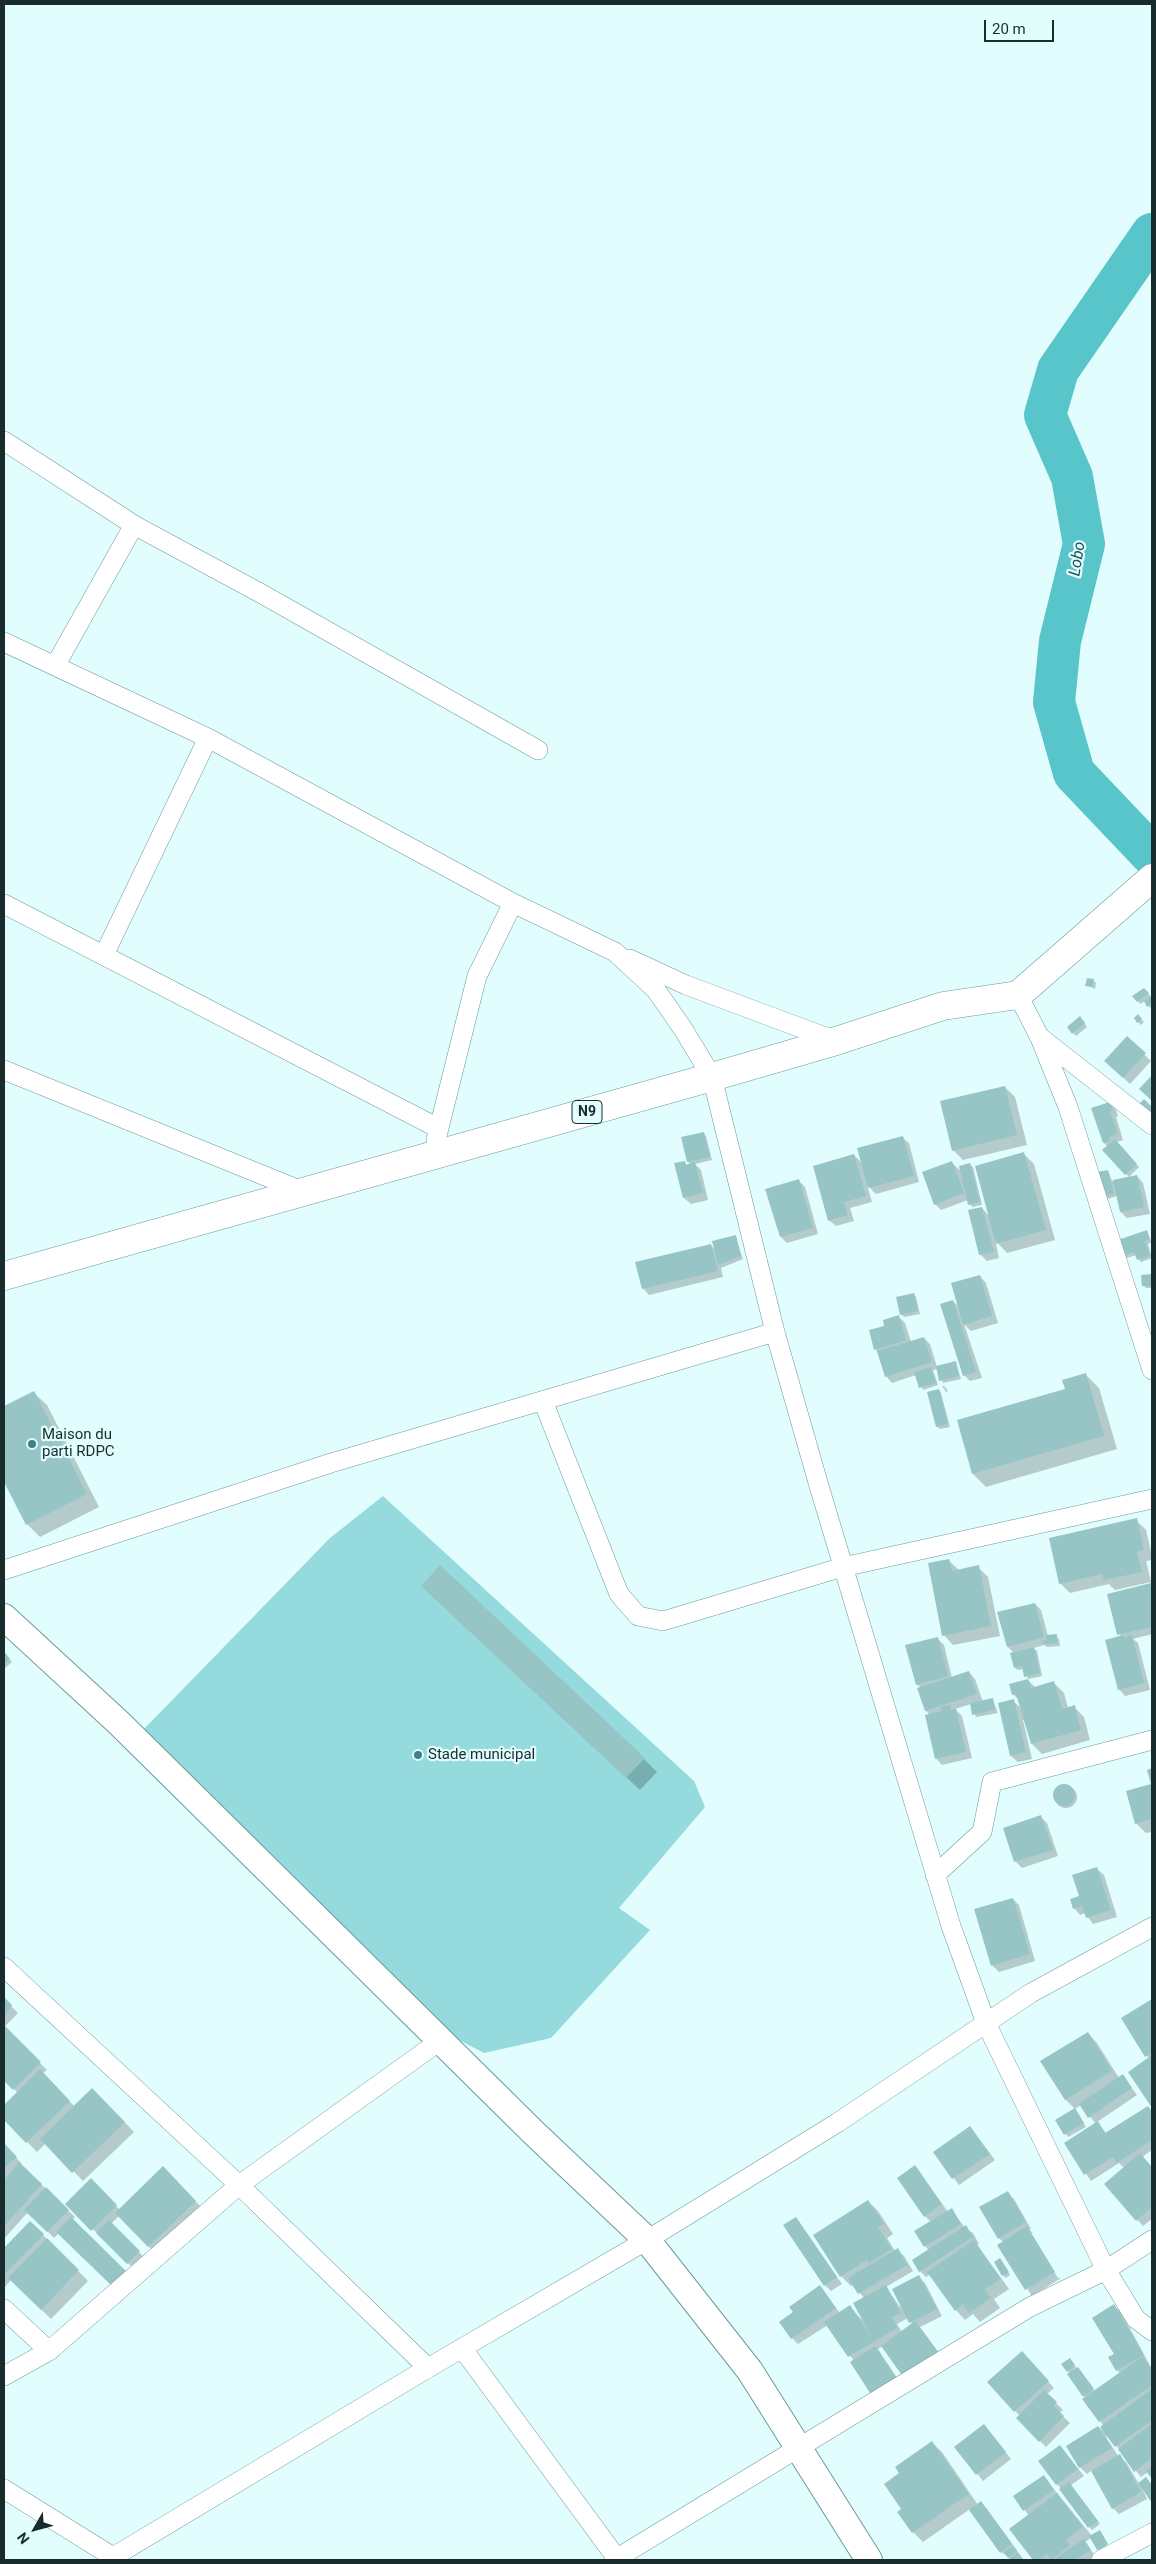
<!DOCTYPE html>
<style>
body{margin:0}
#map{position:relative;width:1156px;height:2564px;overflow:hidden;background:#e1fdfe;font-family:Roboto,sans-serif}
canvas{display:block}
.frame{position:absolute;inset:0;border:5px solid #192b2c;pointer-events:none}
.north{position:absolute;left:10px;top:2504px;width:50px;height:50px;-webkit-text-stroke:4px #e1fdfe;paint-order:stroke;rotate:232deg;font-size:14px;font-weight:700;line-height:20px;text-align:center;color:#192b2c}
.north::after{content:'';display:block;margin:auto;width:18px;height:22px;background:#192b2c;clip-path:polygon(50% 0,100% 100%,50% 72%,0 100%)}
.scale{position:absolute;left:984px;top:20px;width:70px;height:22px;box-sizing:border-box;border:2px solid #192b2c;border-top:0;padding-left:6px;font-size:15px;line-height:18px;white-space:nowrap;color:#192b2c;-webkit-text-stroke:4px #e1fdfe;paint-order:stroke}
</style>
<div id="map">
<canvas width="1156" height="2564"></canvas>
<div class="frame"></div>
<div class="north">N</div>
<div class="scale">20 m</div>
</div>
<script>
const ctx = document.querySelector('canvas').getContext('2d');
ctx.lineJoin = 'round';
function paint(path, color) { ctx.fillStyle = color; ctx.fill(path, 'evenodd'); }
const poly = rows => new Path2D(rows.map(r => 'M' + r).join(''));
function strokePath(path, color, width, dash) { ctx.strokeStyle = color; ctx.lineWidth = width; ctx.lineCap = dash ? 'butt' : 'round'; ctx.setLineDash(dash || []); ctx.stroke(path); }
function write(font, color, halo, rows, align = 'center') {
  ctx.font = font + ' Roboto,sans-serif'; ctx.lineWidth = 4.5; ctx.setLineDash([]); ctx.textBaseline = 'middle'; ctx.strokeStyle = halo; ctx.fillStyle = color; for (const [text, x, y, turn = 0] of rows) {
    ctx.save(); ctx.translate(x, y); ctx.rotate((+turn || 0) * Math.PI / 180); ctx.textAlign = isNaN(turn) ? turn : align; if (halo) ctx.strokeText(text, 0, 0); ctx.fillText(text, 0, 0); ctx.restore();
  }
}
paint(poly([
 [383,1496,694,1781,705,1807,619,1908,650,1930,551,2038,484,2053,442,2031,144,1729,330,1538]
]), '#95dadd');
paint(poly([
 [1093,980,1096,983,1095,989,1087,985],
 [1147,992,1152,998,1151,1009,1145,1001,1140,1004,1138,1001],
 [1141,1019,1144,1022,1141,1025,1138,1022],
 [1083,1021,1087,1027,1076,1036,1073,1033],
 [1127,1038,1151,1061,1130,1084,1112,1067],
 [1005,1087,1015,1097,1027,1145,963,1160,953,1150],
 [1110,1103,1116,1110,1118,1116,1116,1117,1123,1140,1117,1142,1139,1167,1129,1177,1104,1150,1108,1147,1104,1143,1093,1109],
 [703,1133,706,1136,712,1160,695,1164,701,1170,708,1200,691,1204,684,1198,676,1164,684,1162,688,1166,691,1165,688,1162],
 [902,1137,909,1143,919,1182,876,1194,867,1185,872,1202,850,1208,854,1221,836,1226,829,1220,854,1155,863,1164],
 [1024,1154,1034,1164,1055,1240,1007,1253,995,1240,999,1258,987,1261,980,1254,982,1208,990,1217],
 [952,1163,962,1172,970,1164,973,1167,982,1205,972,1207,968,1200,941,1210,935,1204],
 [1108,1171,1112,1181,1137,1176,1143,1183,1150,1214,1127,1218,1121,1212,1117,1196,1107,1199,1104,1196],
 [798,1180,805,1187,818,1234,787,1243,781,1237],
 [1146,1232,1152,1242,1148,1244,1152,1258,1141,1262,1136,1255,1127,1258,1124,1255],
 [735,1236,743,1259,721,1268,723,1277,649,1295,643,1288,711,1245,715,1250],
 [1152,1275,1152,1288,1146,1288,1143,1285,1142,1276],
 [980,1276,986,1283,998,1323,971,1331,964,1324,982,1378,970,1381,964,1375,953,1301,960,1308],
 [914,1294,916,1297,920,1314,904,1317,901,1314],
 [898,1316,905,1323,911,1342,924,1338,930,1344,937,1367,956,1363,961,1379,943,1383,938,1369,933,1370,938,1385,923,1390,916,1375,892,1383,886,1376,876,1349,886,1327],
 [1086,1375,1099,1388,1117,1449,986,1487,973,1474,1066,1390],
 [942,1386,944,1386,948,1391,946,1392],
 [939,1390,941,1393,950,1427,940,1429,937,1426],
 [33,1392,47,1405,99,1507,40,1537,27,1524,4,1479,4,1408],
 [1136,1520,1146,1530,1152,1556,1152,1560,1146,1561,1151,1582,1115,1590,1109,1584,1070,1593,1060,1583],
 [949,1561,959,1570,978,1567,988,1577,1000,1636,953,1645,944,1635],
 [1151,1585,1152,1634,1133,1639,1138,1643,1150,1690,1125,1696,1119,1689,1121,1637,1109,1595],
 [436,1599,644,1759,657,1772,640,1790],
 [1035,1604,1041,1610,1048,1636,1056,1636,1059,1639,1060,1646,1047,1647,1045,1645,1033,1648,1037,1651,1042,1676,1028,1679,1024,1669,1018,1670,1015,1668,1014,1653,1008,1647],
 [937,1638,944,1645,952,1678,969,1672,975,1679,983,1702,993,1700,998,1713,976,1717,971,1704,955,1709,962,1716,972,1758,942,1765,936,1758,930,1715,926,1711,921,1688,917,1684],
 [4,1653,12,1662,4,1669],
 [1028,1680,1036,1688,1054,1683,1064,1693,1068,1708,1074,1707,1084,1717,1090,1740,1042,1754,1032,1744,1025,1720,1023,1720,1032,1759,1018,1762,1011,1756,1013,1701,1022,1709,1020,1701,1013,1694],
 [1152,1785,1152,1832,1146,1833,1136,1823,1128,1792],
 '1055 1797a11 11 0 1 1 22 0a11 11 0 1 1-22 0Z',
 [1041,1817,1047,1823,1058,1856,1022,1868,1016,1862],
 [1097,1869,1104,1875,1117,1917,1093,1924,1085,1913,1080,1915,1074,1908],
 [1013,1899,1019,1905,1035,1961,999,1972,992,1965],
 [4,1999,18,2013,4,2027,47,2070,43,2073,74,2106,92,2089,134,2132,83,2181,46,2143,37,2152,4,2118,4,2106,18,2093,4,2079],
 [1152,2000,1152,2106,1129,2072,1149,2059,1123,2018],
 [1088,2033,1097,2043,1119,2078,1123,2076,1137,2095,1097,2122,1107,2134,1148,2107,1152,2111,1152,2150,1142,2157,1152,2168,1152,2219,1143,2226,1106,2184,1124,2168,1119,2163,1091,2181,1065,2144,1096,2124,1081,2105,1075,2109,1065,2099],
 [1075,2110,1086,2127,1068,2137,1057,2121],
 [970,2127,995,2160,959,2185,935,2152],
 [4,2144,22,2164,21,2165,75,2217,54,2238,28,2212,4,2239],
 [915,2166,948,2212,952,2210,965,2228,973,2233,979,2244,977,2245,1009,2289,994,2299,1000,2308,980,2322,973,2314,965,2320,956,2310,931,2274,926,2277,920,2271,929,2251,915,2232,931,2222,925,2216],
 [163,2168,205,2211,158,2256,119,2216,111,2224,145,2258,134,2269,67,2204,91,2180,120,2210],
 [1008,2193,1014,2199,1031,2229,1029,2230,1033,2233,1030,2233,1058,2278,1061,2278,1032,2296,998,2245,1003,2242,999,2238],
 [868,2201,878,2211,893,2234,887,2238,895,2251,898,2250,904,2256,913,2271,886,2287,900,2307,919,2277,925,2283,942,2316,920,2327,944,2360,883,2346,878,2349,903,2387,854,2361,828,2325,798,2344,792,2338,794,2313,820,2287,840,2313,849,2306,865,2323,864,2298,854,2285,851,2286,841,2276,815,2236],
 [908,2318,913,2325,902,2332,897,2324],
 [796,2218,842,2284,831,2291,825,2285],
 [30,2222,88,2281,51,2319,11,2280,4,2288,4,2249],
 [1003,2263,1010,2275,1006,2278,1003,2275],
 [1114,2306,1121,2312,1152,2369,1152,2477,1148,2472,1141,2477,1108,2435,1106,2437,1118,2456,1126,2462,1139,2484,1146,2478,1152,2485,1152,2500,1141,2486,1147,2499,1119,2514,1113,2508,1092,2470,1087,2474,1080,2467,1098,2427,1107,2434,1104,2426,1084,2400,1086,2398,1068,2371,1072,2362,1095,2392,1121,2374,1117,2370,1116,2354],
 [1028,2359,1054,2388,1047,2394,1063,2410,1059,2413,1070,2423,1046,2447,1017,2418,1020,2416,989,2383],
 [984,2425,1011,2459,983,2481,956,2447],
 [932,2443,942,2452,978,2505,981,2503,987,2509,1024,2560,1009,2560,1011,2559,1001,2552,970,2509,923,2542,913,2532,899,2512,903,2509,901,2473],
 [1060,2446,1084,2476,1071,2485,1100,2524,1092,2530,1040,2461],
 [1044,2477,1092,2536,1101,2534,1108,2548,1100,2552,1091,2538,1085,2542,1096,2557,1091,2560,1035,2560,1011,2529,1029,2516,1015,2497]
]), '#0003');
strokePath(poly([
 [1152,234,1058,370,1045,415,1072,477,1084,544,1060,641,1054,702,1074,773,1152,855]
]), '#58c5ca', 42);
paint(poly([
 [1087,978,1094,979,1092,987,1085,986],
 [1144,988,1149,993,1137,1002,1132,996],
 [1152,996,1152,1004,1147,1007,1144,1001],
 [1138,1014,1142,1019,1137,1023,1134,1018],
 [1080,1016,1085,1023,1072,1034,1067,1027],
 [1127,1036,1146,1053,1123,1078,1104,1061],
 [1152,1075,1152,1101,1139,1089],
 [1005,1086,1017,1135,952,1151,940,1101],
 [1144,1099,1152,1107,1152,1116,1139,1104],
 [1110,1102,1113,1110,1110,1111,1118,1134,1109,1137,1110,1141,1103,1143,1091,1108],
 [704,1132,710,1157,687,1162,681,1137],
 [903,1136,914,1176,868,1188,857,1148],
 [1115,1139,1137,1164,1125,1175,1102,1150],
 [1024,1152,1046,1230,996,1244,975,1166],
 [854,1154,866,1196,844,1202,848,1215,828,1221,813,1166],
 [685,1161,686,1165,695,1162,703,1193,683,1198,674,1163],
 [952,1161,964,1193,934,1205,922,1172],
 [970,1163,980,1202,968,1205,959,1166],
 [1108,1170,1114,1194,1103,1196,1097,1172],
 [1137,1175,1144,1207,1120,1212,1113,1180],
 [799,1179,813,1228,780,1237,765,1189],
 [982,1207,994,1252,979,1255,968,1210],
 [1147,1230,1150,1239,1145,1241,1150,1256,1137,1260,1134,1252,1123,1256,1118,1240],
 [736,1235,741,1256,718,1265,712,1241],
 [711,1244,718,1271,642,1289,635,1262],
 [1152,1274,1152,1286,1142,1286,1141,1275],
 [980,1275,992,1316,963,1325,951,1283],
 [914,1293,918,1311,900,1315,896,1297],
 [953,1300,976,1372,963,1376,940,1304],
 [899,1315,906,1340,874,1350,869,1330,884,1326,883,1320],
 [924,1337,932,1362,885,1377,877,1351],
 [956,1361,959,1376,939,1381,936,1366],
 [931,1367,936,1383,919,1388,914,1372],
 [1086,1373,1104,1436,972,1474,957,1420,1065,1389,1062,1380],
 [939,1389,948,1424,936,1427,927,1392],
 [34,1391,87,1494,26,1525,4,1482,4,1406],
 [1137,1518,1144,1550,1137,1552,1142,1572,1104,1580,1102,1574,1059,1584,1049,1538],
 [949,1559,952,1571,979,1565,991,1626,942,1636,928,1563],
 [440,1565,645,1758,626,1778,421,1586],
 [1151,1583,1152,1627,1117,1635,1107,1594],
 [1035,1603,1044,1637,1007,1647,997,1612],
 [1057,1634,1057,1643,1043,1644,1043,1640,1047,1641,1046,1635],
 [1123,1635,1124,1638,1132,1635,1144,1683,1118,1690,1105,1640],
 [938,1637,948,1676,916,1685,905,1645],
 [1034,1647,1040,1673,1024,1677,1022,1666,1014,1668,1010,1653],
 [4,1651,10,1659,4,1664],
 [969,1671,977,1694,925,1711,917,1688],
 [1028,1679,1031,1688,1054,1681,1062,1709,1075,1705,1081,1730,1031,1744,1016,1694,1012,1695,1009,1684],
 [993,1698,995,1710,972,1715,970,1703],
 [1014,1699,1026,1752,1010,1756,998,1703],
 [950,1705,951,1709,956,1709,966,1752,935,1759,925,1715,942,1711,940,1707],
 [1152,1768,1152,1819,1135,1824,1126,1791,1151,1784,1147,1770],
 '1053 1795a11 11 0 1 1 22 0a11 11 0 1 1-22 0Z',
 [1041,1815,1053,1850,1014,1862,1003,1828],
 [1097,1867,1111,1910,1086,1918,1082,1906,1073,1909,1070,1899,1079,1896,1072,1875],
 [1013,1898,1030,1954,991,1966,974,1909],
 [4,1997,12,2005,4,2015],
 [1152,1999,1152,2052,1145,2057,1121,2018],
 [4,2025,41,2062,13,2090,4,2081],
 [1088,2032,1112,2071,1065,2100,1040,2061],
 [1152,2055,1152,2108,1128,2072],
 [40,2069,70,2101,26,2143,4,2120,4,2105],
 [1123,2074,1132,2088,1088,2118,1079,2104],
 [92,2088,125,2122,72,2173,40,2139],
 [1148,2106,1152,2112,1152,2140,1117,2163,1113,2157,1084,2175,1064,2143,1098,2121,1105,2133],
 [1075,2108,1084,2123,1064,2135,1055,2120],
 [970,2126,990,2154,952,2179,933,2152],
 [4,2143,17,2157,4,2168],
 [1140,2153,1152,2167,1152,2207,1136,2221,1104,2184],
 [19,2162,42,2184,4,2226,4,2180],
 [915,2165,942,2204,924,2217,897,2178],
 [163,2166,196,2201,148,2247,115,2213],
 [91,2178,117,2205,91,2231,65,2204],
 [46,2187,69,2210,47,2232,24,2210],
 [1008,2191,1026,2222,998,2239,979,2207],
 [868,2200,884,2224,878,2227,892,2249,869,2263,867,2260,840,2277,813,2235],
 [952,2208,961,2224,924,2247,914,2231],
 [71,2217,127,2272,113,2287,56,2232],
 [796,2217,837,2277,824,2286,783,2225],
 [109,2220,140,2251,127,2264,96,2233],
 [30,2221,44,2234,4,2275,4,2248],
 [966,2225,973,2237,919,2272,912,2260],
 [1027,2226,1055,2272,1025,2290,997,2245],
 [47,2238,79,2270,41,2310,8,2278],
 [974,2240,1001,2279,985,2289,991,2298,969,2313,963,2304,955,2311,927,2272],
 [898,2248,907,2265,858,2294,848,2278],
 [1000,2258,1009,2272,1002,2276,994,2262],
 [919,2275,937,2309,909,2323,892,2289],
 [820,2285,836,2308,791,2339,779,2322,793,2312,789,2307],
 [886,2285,901,2313,892,2317,897,2328,848,2357,824,2322,850,2305,872,2338,853,2303],
 [1114,2304,1144,2355,1116,2371,1108,2357,1114,2354,1092,2318],
 [915,2321,939,2353,904,2378,881,2346],
 [875,2346,898,2380,872,2396,850,2362],
 [1022,2351,1049,2381,1014,2412,987,2382],
 [1143,2356,1152,2370,1152,2385,1099,2422,1082,2399],
 [1070,2358,1075,2365,1067,2372,1061,2364],
 [1078,2367,1094,2389,1083,2397,1067,2374],
 [1152,2389,1152,2420,1115,2447,1100,2427],
 [1044,2390,1057,2402,1054,2406,1064,2416,1039,2442,1016,2418],
 [984,2424,1006,2452,976,2475,954,2447],
 [1152,2424,1152,2458,1134,2472,1118,2449],
 [1098,2426,1112,2448,1079,2468,1066,2446],
 [932,2441,969,2494,912,2533,897,2512,901,2509,884,2484,899,2473,895,2467],
 [1060,2445,1078,2469,1056,2485,1038,2461],
 [1120,2454,1141,2492,1112,2509,1091,2471],
 [1152,2466,1152,2479,1146,2471],
 [1044,2475,1054,2490,1023,2511,1013,2496],
 [1146,2477,1152,2485,1152,2503,1138,2483],
 [1069,2482,1098,2521,1088,2528,1059,2489],
 [1057,2493,1083,2527,1066,2540,1070,2545,1051,2560,1047,2554,1039,2560,1033,2560,1009,2529],
 [981,2501,1012,2544,1000,2553,969,2510],
 [1100,2530,1108,2544,1097,2550,1089,2536],
 [1084,2539,1091,2550,1075,2560,1053,2560],
 [1013,2546,1017,2551,1008,2558,1004,2552],
 [1018,2553,1023,2560,1007,2560]
]), '#97c5c6');
const street = poly([
 [4,441,134,525,262,594,538,750],
 [4,642,208,738,513,903,615,952,656,990,683,1029,712,1077,775,1332,819,1486,951,1926,986,2023,1106,2270,1136,2319,1152,2331],
 [55,666,134,525],
 [4,904,438,1128],
 [104,955,208,738],
 [630,959,686,985,836,1041],
 [1018,995,1040,1038,1068,1107,1152,1370],
 [1041,1038,1152,1125],
 [4,1070,302,1191],
 [436,1140,477,976,513,903],
 [543,1401,619,1594,638,1616,663,1621,843,1567,1152,1499],
 [4,1570,331,1463,775,1332],
 [935,1875,982,1832,992,1782,1152,1740],
 [4,1967,239,2185,428,2368],
 [4,2309,49,2351],
 [462,2348,618,2560],
 [4,2376,49,2351,239,2185,441,2040],
 [4,2489,118,2560],
 [113,2557,428,2368,647,2240,837,2123,1031,1993,1152,1927],
 [614,2560,1030,2307,1106,2270,1152,2240],
 [1101,2560,1152,2533]
]);
const secondary = poly([
 [4,1617,119,1723,534,2133,647,2240,750,2371,869,2560]
]);
const highway = poly([
 [4,1276,712,1077,836,1041,943,1006,1018,995,1152,878]
]);
strokePath(street, '#6e9a9c', 20);
strokePath(secondary, '#6e9a9c', 28);
strokePath(highway, '#6e9a9c', 29);
strokePath(street, '#fff', 19);
strokePath(secondary, '#fff', 26);
strokePath(highway, '#fff', 28);
for (const [x, y, r, color] of [
 [32,1444,5,"#3a8386"],
 [418,1755,5,"#3a8386"]
]) { const dot = new Path2D(); dot.arc(x, y, r, 0, 2 * Math.PI); ctx.fillStyle = color; ctx.fill(dot); strokePath(dot, '#e1fdfe', 2); }
for (const [x, y, w] of [
 [587,1112,30]
]) { const box = new Path2D(); box.roundRect(x - w / 2, y - 11.5, w, 23, 4); ctx.fillStyle = '#e1fdfe'; ctx.fill(box); strokePath(box, '#192b2c', 1); }
write('bold 14px', '#192b2c', null, [
 ["N9",587,1112]
]);
write('15px', '#192b2c', '#e1fdfe', [
 ["Maison du",42,1435],
 ["parti RDPC",42,1452],
 ["Stade municipal",428,1755]
], 'left');
write('italic 16px', '#205052', '#e1fdfe', [
 ["Lobo",1078,559,-81]
]);
</script>
